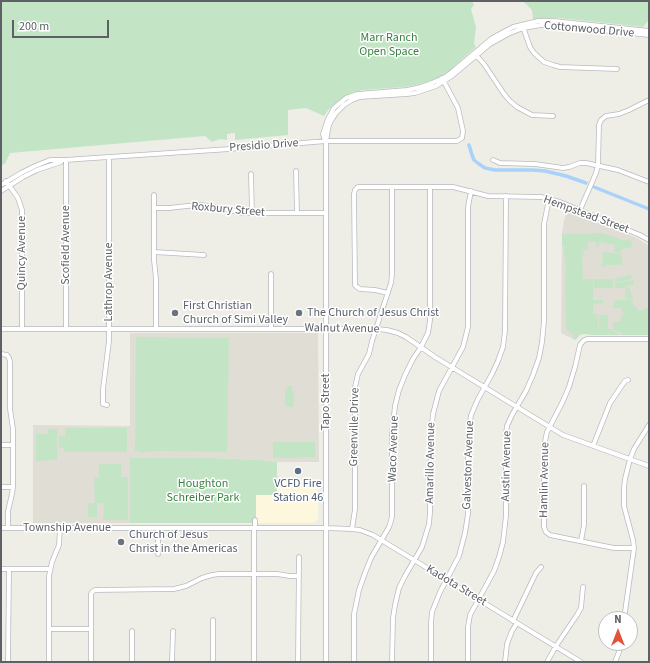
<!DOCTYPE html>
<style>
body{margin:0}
#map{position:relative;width:650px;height:663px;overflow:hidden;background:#efeee6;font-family:"Source Sans 3",sans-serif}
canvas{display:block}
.frame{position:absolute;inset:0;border:2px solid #5d6065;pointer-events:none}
.north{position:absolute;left:598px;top:611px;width:40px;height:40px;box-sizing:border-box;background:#fff;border:1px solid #bebfc1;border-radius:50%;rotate:0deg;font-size:11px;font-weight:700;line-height:16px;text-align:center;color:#5d6065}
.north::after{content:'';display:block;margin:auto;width:14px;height:18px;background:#e25239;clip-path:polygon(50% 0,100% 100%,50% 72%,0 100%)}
.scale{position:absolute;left:12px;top:20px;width:97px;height:18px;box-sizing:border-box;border:2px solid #5d6065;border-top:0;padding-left:5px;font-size:12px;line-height:14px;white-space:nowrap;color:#5d6065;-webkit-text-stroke:3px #fff;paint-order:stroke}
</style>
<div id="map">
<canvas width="650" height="663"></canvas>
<div class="frame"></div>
<div class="north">N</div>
<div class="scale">200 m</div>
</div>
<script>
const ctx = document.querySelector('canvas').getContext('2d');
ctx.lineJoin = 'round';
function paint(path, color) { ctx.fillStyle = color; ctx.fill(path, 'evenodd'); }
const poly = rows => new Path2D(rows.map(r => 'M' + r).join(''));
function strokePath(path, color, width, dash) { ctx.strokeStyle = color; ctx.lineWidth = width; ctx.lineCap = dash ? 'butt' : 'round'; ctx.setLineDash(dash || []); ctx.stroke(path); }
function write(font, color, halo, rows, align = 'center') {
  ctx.font = font + ' "Source Sans 3",sans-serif'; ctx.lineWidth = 3; ctx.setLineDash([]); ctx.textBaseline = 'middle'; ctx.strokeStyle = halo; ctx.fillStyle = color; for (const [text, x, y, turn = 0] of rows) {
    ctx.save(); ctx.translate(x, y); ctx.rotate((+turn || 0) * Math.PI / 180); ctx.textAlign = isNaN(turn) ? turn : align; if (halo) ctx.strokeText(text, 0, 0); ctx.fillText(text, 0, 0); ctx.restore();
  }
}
paint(poly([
 [277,480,319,480,318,520,312,523,256,523,256,495,277,495]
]), '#fdf8dd');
paint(poly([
 [568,211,637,238,649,246,649,335,593,335,587,333,580,335,575,340,561,333,562,233,564,220],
 [130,333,318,333,318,335,319,462,277,462,261,460,214,458,130,458,130,523,33,523,33,425,130,426]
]), '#dfddd4');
paint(poly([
 [1,1,472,1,474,5,471,9,476,27,474,44,476,47,450,70,439,77,425,83,405,87,363,90,352,93,338,101,329,109,324,116,306,108,288,110,288,135,235,140,235,133,227,134,227,140,220,139,212,142,205,136,10,153,5,164,1,165],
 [523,1,649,1,649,20,643,27,559,18,545,18,533,19,532,10],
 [564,233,565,235,567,233,568,234,601,233,623,240,623,241,631,240,632,247,620,250,620,253,614,252,615,245,599,242,598,250,597,248,596,242,588,242,588,250,584,250,582,261,583,279,593,279,593,300,603,300,603,303,593,304,593,314,598,314,598,329,599,329,599,315,608,315,608,329,611,329,612,331,621,335,593,335,584,334,580,335,575,340,573,339,573,334,567,330,566,326,565,280,566,267,564,250,564,246,562,246,562,234],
 [603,252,621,254,623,264,617,265,605,265,605,267,602,267],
 [631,275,632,279,615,283,615,278],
 [594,279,613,279,613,288,594,288],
 [633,280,634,285,629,285,625,288,615,288,615,284],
 [629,287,633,299,625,298,625,290],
 [625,299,632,300,634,306,635,307,637,307,638,311,643,310,643,309,647,308,649,309,649,335,622,335,622,333,613,330,613,322,615,322,615,321,621,321,621,315,624,315,623,312,621,311,621,308,613,308,615,300,625,300],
 [136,337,229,338,227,452,159,451,144,452,141,453,139,451,135,451],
 [288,386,292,386,292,391,289,391,294,391,293,407,286,407,285,404,285,389],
 [65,428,127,428,127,452,64,452,64,448,59,448,59,436,65,436],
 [48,429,57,429,57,460,36,461,36,434,48,434],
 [273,442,315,442,315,457,273,458],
 [130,458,214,458,261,460,277,462,277,495,256,495,256,523,130,523],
 [99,464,121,464,121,477,128,477,128,520,103,520,104,503,97,503,97,517,88,517,88,503,95,503,94,477,99,477]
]), '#c3e5c6');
strokePath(poly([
 [469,145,472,155,474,160,479,164,485,168,495,170,533,170,545,171,566,176,586,183],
 [594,187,649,209]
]), '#a9d2fb', 3.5);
const minor = poly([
 [523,27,530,47,534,53,544,62,553,65,560,67,617,69],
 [475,54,484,64,504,94,510,101,517,107,532,115,553,116],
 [326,141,324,138,323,134,328,119,334,108,346,98,358,94,407,90,421,87,432,83,445,77,453,71,491,39,498,35,513,27,538,21,554,21,649,31],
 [493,160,500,163,535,164,563,168,569,167,580,163,586,163,618,170,649,182],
 [296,171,297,213],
 [251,174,252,213],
 [6,181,18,198,22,210,22,329],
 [1,185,21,173,35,166,50,160,66,160,79,159,230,149,326,141,457,141,462,138,463,131,458,108,442,78],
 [1,191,23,177,37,170,61,162],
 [154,195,154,260,156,279,156,329],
 [154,208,169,208,187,206,201,205,216,207,243,213,326,213],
 [580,210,596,173,598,165,599,125,601,120,606,116,619,114,629,110,649,100],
 [154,252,204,255],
 [271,274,271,329],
 [388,293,375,290,360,289,357,287,355,285,354,194,355,190,358,187,453,187,488,196,541,197,560,202,640,235,649,240],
 [1,329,376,329,387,330,398,333,406,337,435,357,563,435,649,466],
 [66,329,66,160],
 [1,354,7,355,9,358,10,362,10,409,13,429,13,487,12,494,8,511,8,528],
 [107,405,103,404,103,389,109,341,109,157],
 [1,445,13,445],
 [593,446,610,403,625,381,628,380],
 [1,487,13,487],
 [255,520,255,528],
 [1,528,326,528,352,529,360,530,373,535,581,662],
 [158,528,158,554],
 [352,529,355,509,355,387,358,374,369,354,372,341,391,283,392,275,392,187],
 [581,541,584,525,584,486],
 [634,548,614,548,550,535,546,532,544,527,544,446,547,432,562,403,569,387,575,367,580,345,583,341,587,339,649,339],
 [1,569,50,569],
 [624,619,634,548,633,540,624,506,624,488,625,479,630,459,634,449,649,425],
 [513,621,536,573,541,567],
 [49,629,91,629],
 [8,662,9,569],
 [49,662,49,576,52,562,59,545,60,528],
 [91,662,91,594,92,592,95,590,174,589,186,586,202,578,212,575,219,574,277,574,290,576,299,576],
 [132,662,132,631],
 [172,662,173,631],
 [213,662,213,620],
 [254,662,254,528],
 [298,662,299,557],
 [326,662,326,141,329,125,331,121,336,113,344,105,352,100,360,97,407,94,415,93,436,86,452,76,490,44,508,34,523,28,541,25,553,25,649,35],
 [354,662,354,614,359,590,365,573,371,558,389,527,391,521,392,516,392,433,395,406,399,390,405,375,413,359,421,347,428,333,429,327,430,320,430,187],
 [392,662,393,618,395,605,399,588,405,576,422,547,429,524,430,512,431,434,433,414,439,391,463,347,468,327,468,207,471,191],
 [431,662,431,623,432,612,440,592,459,556,465,533,468,514,468,436,471,415,478,399,492,374,498,361,503,347,505,331,506,196],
 [468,662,468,627,470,615,494,571,499,557,503,542,506,516,506,433,507,426,512,415,526,391,533,375,539,358,542,342,544,321,544,224,549,199],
 [505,662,507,644,512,631,517,623],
 [547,662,556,646,577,615,581,608,583,587],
 [615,662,619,652,621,643]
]);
strokePath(minor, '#b8babf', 5.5);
strokePath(minor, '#fff', 4);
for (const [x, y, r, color] of [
 [175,313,4,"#6b7280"],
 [299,313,4,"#6b7280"],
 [298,471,4,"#5c6f8a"],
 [121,542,4,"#6b7280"]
]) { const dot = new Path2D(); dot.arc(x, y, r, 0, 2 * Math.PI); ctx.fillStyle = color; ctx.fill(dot); strokePath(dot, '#fff', 1.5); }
write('12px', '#5d6065', '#fff', [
 ["Cottonwood Drive",589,30,5],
 ["Presidio Drive",264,146,-4],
 ["Roxbury Street",228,210,5],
 ["Hempstead Street",586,215,20],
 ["Scofield Avenue",66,245,-90],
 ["Quincy Avenue",22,253,-90],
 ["Lathrop Avenue",109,282,-90],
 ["Walnut Avenue",342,329,1],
 ["Tapo Street",326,402,-90],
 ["Greenville Drive",355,427,-89],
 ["Waco Avenue",394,449,-88],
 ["Amarillo Avenue",431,463,-89],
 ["Galveston Avenue",469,465,-88],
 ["Austin Avenue",507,466,-89],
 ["Hamlin Avenue",545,480,-89],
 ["Township Avenue",67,528],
 ["Kadota Street",456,586,31]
]);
write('12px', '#388240', '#fff', [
 ["Marr Ranch",389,38],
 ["Open Space",389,52],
 ["Houghton",203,484],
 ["Schreiber Park",203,498]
]);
write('12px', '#5b616d', '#fff', [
 ["First Christian",183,306],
 ["Church of Simi Valley",183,320],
 ["The Church of Jesus Christ",307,313],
 ["Church of Jesus",129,535],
 ["Christ in the Americas",129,549]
], 'left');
write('12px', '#4e5e75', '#fff', [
 ["VCFD Fire",298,484],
 ["Station 46",298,498]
]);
</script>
